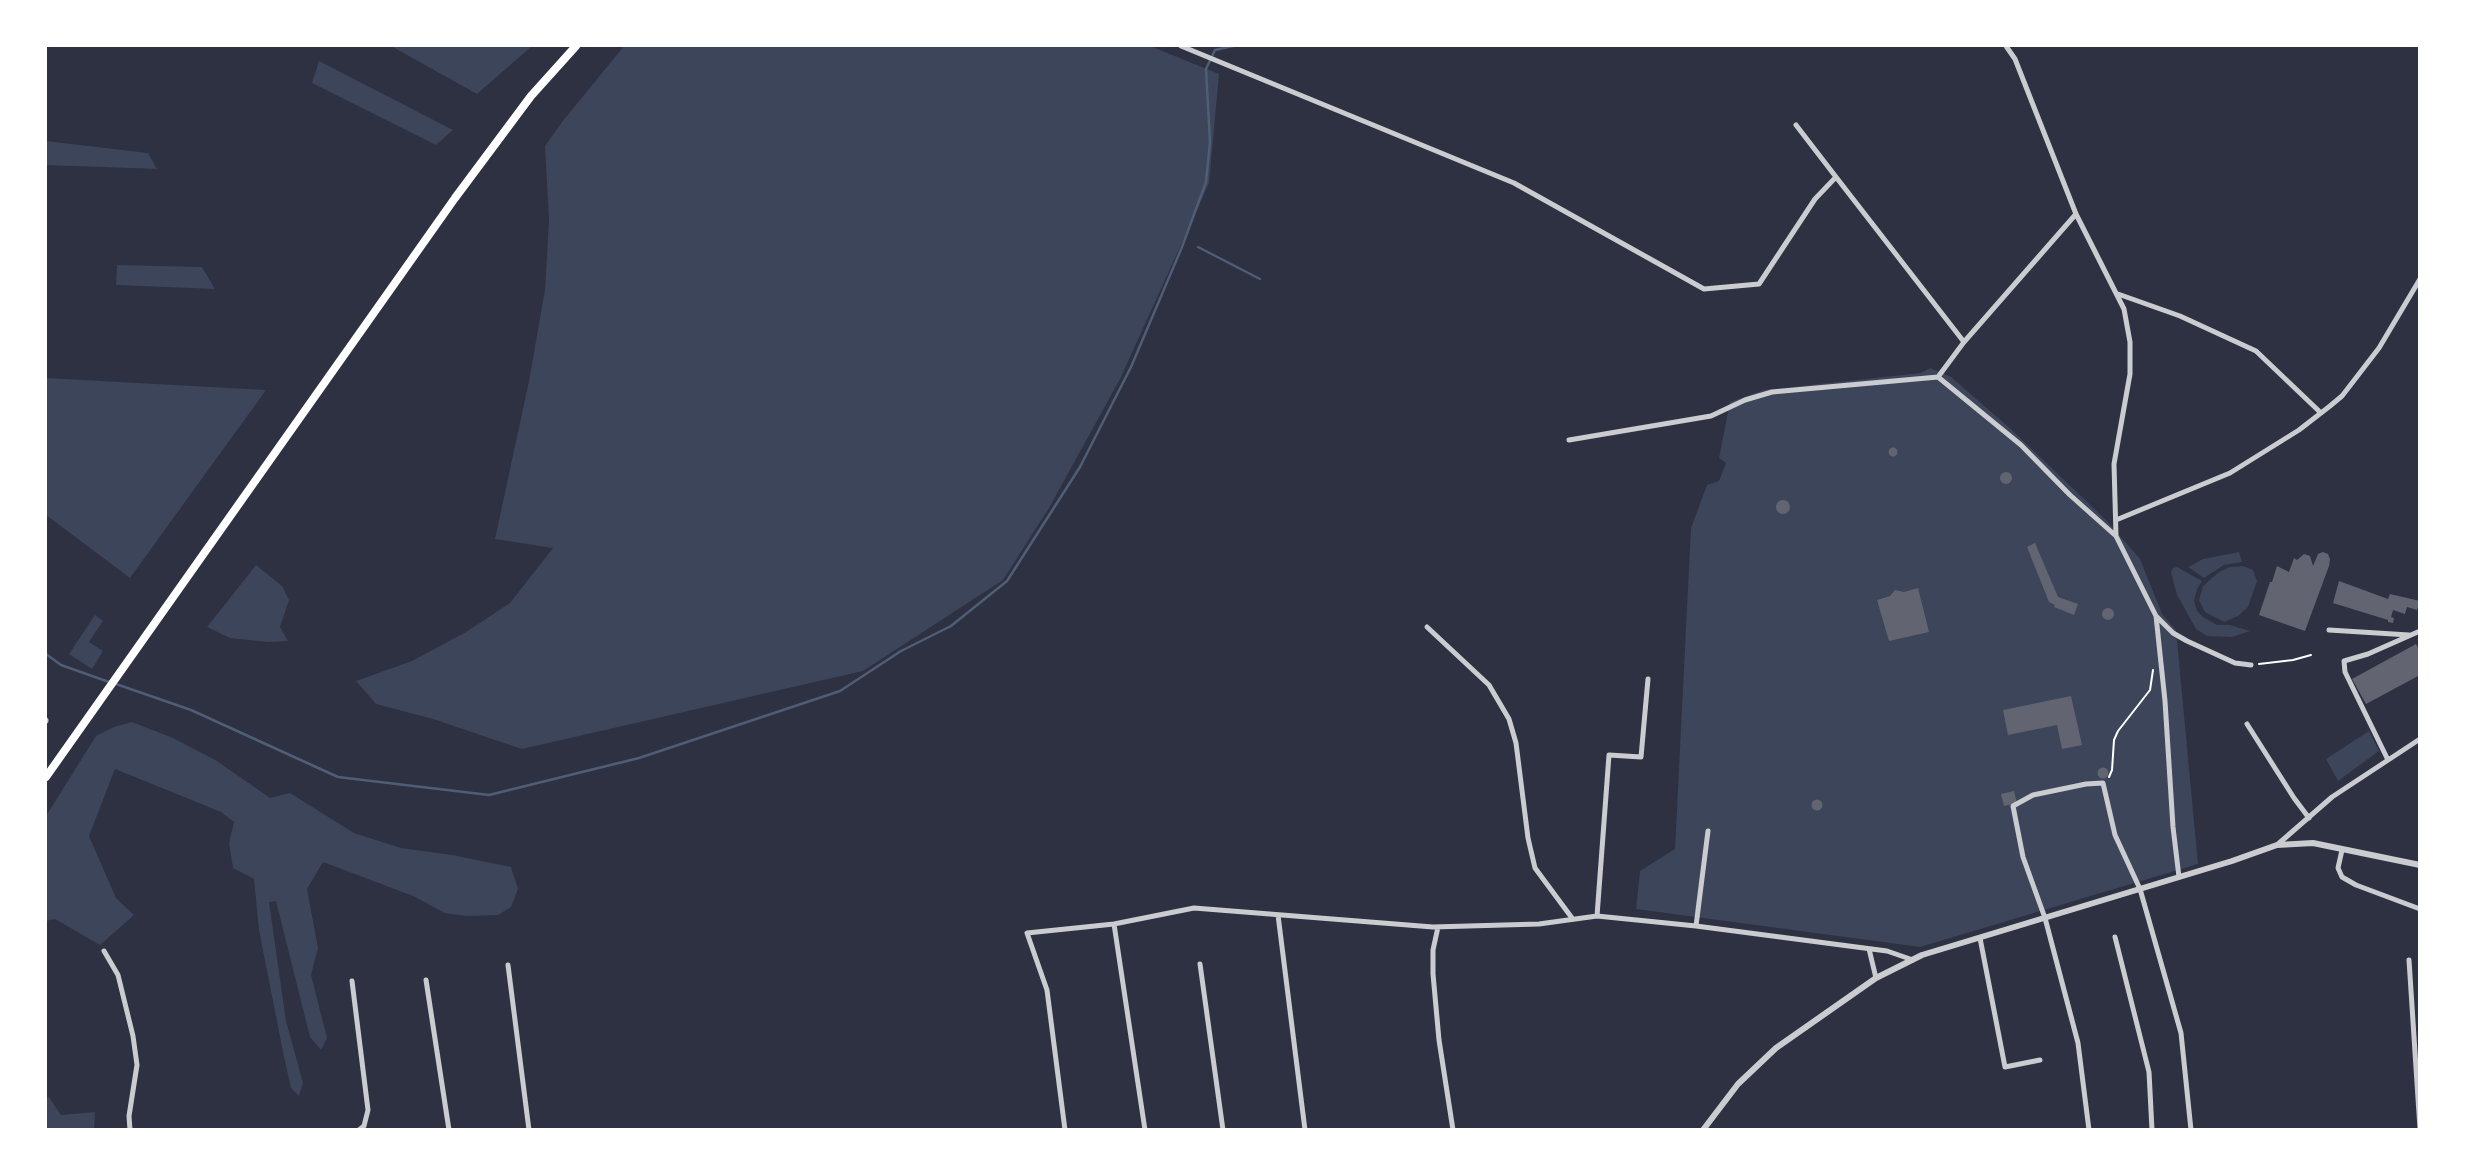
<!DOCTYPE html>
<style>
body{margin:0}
#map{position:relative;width:2465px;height:1175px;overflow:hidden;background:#2d3142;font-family:"Exo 2",sans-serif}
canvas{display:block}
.frame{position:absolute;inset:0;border:47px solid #fff;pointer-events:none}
</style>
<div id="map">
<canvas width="2465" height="1175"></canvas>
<div class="frame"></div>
</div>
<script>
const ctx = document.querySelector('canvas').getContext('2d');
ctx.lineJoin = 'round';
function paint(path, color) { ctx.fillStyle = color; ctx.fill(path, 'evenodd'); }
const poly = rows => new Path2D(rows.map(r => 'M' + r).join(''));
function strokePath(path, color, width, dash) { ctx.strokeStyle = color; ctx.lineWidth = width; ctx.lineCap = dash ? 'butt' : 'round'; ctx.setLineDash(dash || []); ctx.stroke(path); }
paint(poly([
 [391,46,532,46,477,94],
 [624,46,1150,46,1219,74,1209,183,1120,379,1049,508,1003,580,863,671,522,749,433,719,376,704,356,681,412,661,466,632,510,603,553,548,495,539,529,381,545,290,549,220,545,146,562,122],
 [319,61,453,130,436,145,312,83],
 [46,141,148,153,157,169,46,165],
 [117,265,202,267,215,289,116,285],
 [1930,368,1951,377,2012,430,2107,521,2140,559,2162,614,2176,630,2198,864,1920,947,1636,909,1640,871,1675,849,1691,528,1707,485,1719,481,1726,463,1719,458,1730,402,1764,390,1921,373],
 [46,378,266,390,130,578,46,515],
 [2239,552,2242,562,2224,565,2204,578,2188,567,2203,559],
 [256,565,282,586,289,600,280,627,288,641,268,642,230,638,207,627],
 [2243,566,2253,570,2257,581,2248,607,2238,616,2224,622,2205,612,2199,600,2203,586,2219,572,2230,567],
 [2177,567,2202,581,2197,589,2194,601,2197,611,2203,617,2217,625,2230,625,2250,631,2232,637,2207,636,2196,629,2177,595,2171,572,2173,568],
 [95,615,103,621,89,642,103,651,92,669,69,654],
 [132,722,173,738,217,761,270,798,290,793,354,833,401,848,452,855,511,867,518,889,511,907,498,915,466,916,445,913,413,896,323,862,307,889,318,948,311,975,327,1038,321,1050,310,1037,276,901,269,902,286,1021,303,1083,299,1096,291,1088,284,1057,259,930,254,879,233,868,229,843,234,822,221,812,115,769,89,836,116,898,134,915,100,945,55,919,46,921,46,816,96,736,114,727],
 [2369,731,2379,751,2338,781,2326,759],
 [49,1097,61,1115,95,1112,94,1129,46,1129,46,1098]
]), '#3c4559');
strokePath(poly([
 [1198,247,1260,279],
 [46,654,61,665,109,682],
 [116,684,191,710,338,777,489,795,639,758,840,691,901,651,951,626,1007,581,1080,467,1131,367,1182,247,1206,182,1210,142,1206,69,1215,50,1233,46]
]), '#4f5d75', 2.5);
paint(poly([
 '1888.5 452a4.5 4.5 0 1 1 9 0a4.5 4.5 0 1 1-9 0Z',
 '2000 478a6 6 0 1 1 12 0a6 6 0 1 1-12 0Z',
 '1776 507a7 7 0 1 1 14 0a7 7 0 1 1-14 0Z',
 [2035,543,2058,597,2078,604,2074,615,2054,607,2055,605,2049,602,2027,547],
 [2323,552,2328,554,2330,559,2329,566,2305,631,2259,615,2270,582,2272,582,2277,566,2289,572,2294,558,2297,560,2304,554,2310,556,2313,566,2318,554],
 [2339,581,2388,599,2390,594,2420,601,2417,610,2407,607,2405,614,2393,610,2391,617,2394,618,2393,623,2388,622,2388,620,2333,603],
 [1918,588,1929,632,1889,641,1877,600,1890,596,1895,590,1904,592],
 '2102 614a6 6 0 1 1 12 0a6 6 0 1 1-12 0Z',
 [2416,644,2420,651,2420,675,2366,704,2352,679],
 [2071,696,2082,745,2062,749,2057,725,2008,735,2003,710],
 '2097.5 773a5.5 5.5 0 1 1 11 0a5.5 5.5 0 1 1-11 0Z',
 [2014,791,2017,803,2004,806,2001,794],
 '1811.5 805a5.5 5.5 0 1 1 11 0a5.5 5.5 0 1 1-11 0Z'
]), '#626471');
strokePath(poly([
 [2259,664,2293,660,2311,655],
 [2109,777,2112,770,2114,740,2118,731,2150,690,2153,670]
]), '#fff', 2);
strokePath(poly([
 [1181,46,1514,183,1704,289,1759,284,1815,199,1836,177,1964,342],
 [2006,46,2015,59,2076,214,2124,309,2130,342,2130,374,2114,464,2116,536,2156,616,2165,701,2173,827,2179,877],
 [1796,125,1836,177],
 [2118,294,2180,316,2256,351,2321,413],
 [1938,377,1964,342,2076,214],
 [1569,440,1711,416,1745,400,1772,392,1938,377,2021,445,2070,495,2116,536],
 [2116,520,2230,473,2299,430,2330,406,2342,396,2379,348,2420,279],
 [2156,616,2173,633,2187,641,2235,663,2251,665],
 [1427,627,1489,685,1509,719,1516,743,1528,838,1535,868,1572,918],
 [2329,630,2409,635],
 [46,720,46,721],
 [2247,724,2294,798,2309,818],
 [2388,760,2345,672,2344,661,2368,654,2420,631],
 [2277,845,2332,797,2420,739],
 [2342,850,2338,868,2342,877,2356,885,2420,909],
 [1278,915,1305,1130],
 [1597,916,1609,755,1641,757,1648,679],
 [1114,924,1145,1130],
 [1696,926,1708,831],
 [1438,927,1433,950,1433,974,1439,1040,1453,1130],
 [2115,937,2149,1072,2152,1130],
 [1980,938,2005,1067,2040,1060],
 [1869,949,1876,978],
 [104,951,118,975,133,1036,137,1065,129,1116,130,1130],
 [2409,960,2420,1129],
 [1200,964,1223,1130],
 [508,965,529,1130],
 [426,980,449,1130],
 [352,981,368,1110,364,1126,359,1130],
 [1065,1130,1047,990,1027,933,1114,924,1194,908,1433,927,1539,924,1597,916,1696,926,1887,951,1913,960],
 [2089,1130,2078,1043,2045,918,2023,857,2013,806,2033,795,2086,784,2103,783,2115,835,2140,889,2181,1033,2191,1130]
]), '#caccd0', 5);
strokePath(poly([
 [1703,1130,1738,1084,1776,1048,1876,978,1922,955,2232,861,2277,845,2313,843,2420,865]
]), '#caccd0', 6);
strokePath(poly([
 [46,777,455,198,531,96,576,46]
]), '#fff', 8);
</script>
